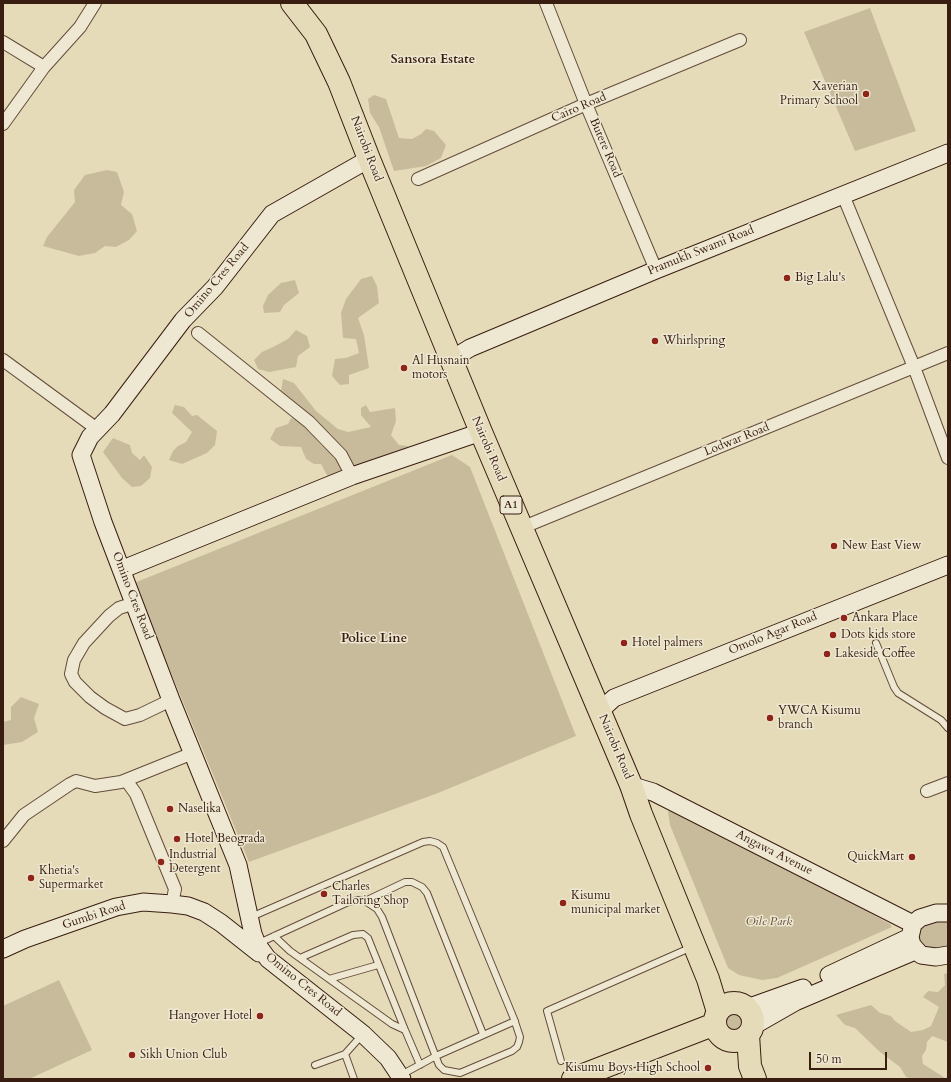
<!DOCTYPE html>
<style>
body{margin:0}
#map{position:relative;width:951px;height:1082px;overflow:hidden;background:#e5dbb9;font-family:Cardo,serif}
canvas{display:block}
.frame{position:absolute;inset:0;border:4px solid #381d10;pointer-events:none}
.scale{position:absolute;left:809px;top:1052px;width:78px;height:18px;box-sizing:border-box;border:2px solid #381d10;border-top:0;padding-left:5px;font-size:12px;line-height:14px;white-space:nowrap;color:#381d10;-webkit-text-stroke:3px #eee8d2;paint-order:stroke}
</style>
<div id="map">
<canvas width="951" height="1082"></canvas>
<div class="frame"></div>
<div class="scale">50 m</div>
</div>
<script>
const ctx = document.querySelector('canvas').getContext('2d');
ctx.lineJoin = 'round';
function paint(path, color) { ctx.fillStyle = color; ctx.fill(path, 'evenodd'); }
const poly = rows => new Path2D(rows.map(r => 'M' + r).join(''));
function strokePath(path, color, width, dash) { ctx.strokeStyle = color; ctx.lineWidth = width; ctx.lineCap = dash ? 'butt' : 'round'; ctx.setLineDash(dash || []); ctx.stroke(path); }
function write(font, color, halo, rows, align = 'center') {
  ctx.font = font + ' Cardo,serif'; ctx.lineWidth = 3; ctx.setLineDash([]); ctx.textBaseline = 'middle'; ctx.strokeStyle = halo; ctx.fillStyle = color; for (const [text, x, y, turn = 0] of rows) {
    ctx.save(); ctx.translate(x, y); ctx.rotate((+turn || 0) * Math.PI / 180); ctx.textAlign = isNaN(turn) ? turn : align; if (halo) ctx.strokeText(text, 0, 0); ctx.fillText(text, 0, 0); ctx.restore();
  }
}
paint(poly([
 [870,8,916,131,855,151,804,32],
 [374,95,386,99,399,138,412,139,421,134,426,129,434,131,446,145,441,158,426,166,394,171,379,127,370,113,368,99],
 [107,170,117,172,124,192,121,205,132,214,137,231,129,240,116,247,105,246,95,253,79,256,43,246,47,237,75,202,74,190,85,175],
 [372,276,377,286,379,303,358,318,364,335,369,368,349,375,349,384,340,385,332,376,335,359,346,358,359,353,356,339,343,338,341,313,346,299,361,279],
 [295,280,299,293,284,305,280,312,264,313,263,306,268,295,281,283],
 [296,330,307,336,310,347,298,356,296,367,269,372,258,369,254,360,262,352,273,347,288,339],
 [283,379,294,383,316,411,338,429,348,432,371,427,361,415,361,408,366,405,370,412,395,408,396,421,391,435,399,445,408,446,409,451,382,461,374,458,367,466,356,469,327,433,281,391],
 [175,405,184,407,192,416,197,415,217,431,215,445,207,453,182,464,169,460,173,451,178,446,186,442,192,432,172,413],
 [291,418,302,421,321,445,336,455,342,468,337,479,328,477,321,464,314,464,306,459,301,447,280,446,270,439,276,428,288,424],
 [113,438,130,445,132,453,140,460,144,455,152,467,150,478,141,486,132,487,122,478,103,452],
 [452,455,470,467,576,736,438,793,249,862,134,583],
 [21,697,39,704,34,718,38,732,22,742,3,745,3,722,11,720,11,707],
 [673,805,890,924,892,927,777,978,762,980,739,975,728,968,670,825,668,812],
 [948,916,948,950,918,948,917,926],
 [948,973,948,1042,932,1036,927,1042,926,1050,922,1056,923,1064,945,1078,948,1077,948,1079,912,1079,906,1077,900,1067,880,1052,855,1028,845,1025,836,1015,871,1005,880,1013,891,1016,895,1021,911,1032,923,1030,931,1026,939,1007,923,997,928,991,938,992,945,985,944,974],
 [59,980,92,1050,29,1079,3,1079,3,1006],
 [729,1005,743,1007,751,1016,752,1024,739,1039,734,1040,724,1035,720,1030,724,1008]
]), '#c8bb9c');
const lane = poly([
 [876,643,894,687,898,693,941,720,948,728],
 [365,901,405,882,412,882,422,887,427,893,483,1034],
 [251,917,423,842,430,841,437,843,443,847,514,1019,520,1037,519,1042,517,1047,512,1051,460,1073,444,1070,439,1065,382,917,377,909,365,901,357,900,346,903,257,944],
 [274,936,290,951,392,1024,405,1030,420,1065],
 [300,958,353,935,363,934,368,938,405,1030],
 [329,979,378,965],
 [561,1061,547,1011,692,947],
 [315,1065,345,1054],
 [401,1075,436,1056,515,1021],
 [354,1079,345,1054,362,1035]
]);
const street = poly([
 [546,3,586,104,656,270],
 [3,42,44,67,3,124],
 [44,67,80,27,95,3],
 [418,179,586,104,740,40],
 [843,195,914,367,948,458],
 [198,333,309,422,341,455,352,476],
 [3,360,97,429],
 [526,526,948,353],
 [135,603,119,608,109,616,84,643,74,660,71,674,75,682,90,697,105,708,125,719,140,715,171,700],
 [126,780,136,794,175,889,172,904],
 [927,791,948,783],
 [3,841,24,815,70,784,76,781,95,786,121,782,193,753]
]);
const secondary = poly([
 [369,159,272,214,215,287,183,320,112,414,90,437,81,455,103,522,171,700,238,865,253,934,257,944,268,959,363,1034,388,1058,402,1079],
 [457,356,470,348,656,270,948,153],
 [123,569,352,476,481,432],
 [602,709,614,698,948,565],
 [633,786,653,792,913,924],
 [948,913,936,913,920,918,913,924,910,937,912,945,921,955,936,957,948,955],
 [3,949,25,939,116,907,143,902,172,904,188,906,204,912,221,923,259,953],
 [829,975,910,937],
 [747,1008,803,988],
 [753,1026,795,1002,915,951]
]);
const highway = poly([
 [292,3,316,34,339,82,369,159,481,432,631,785,641,814,708,979,718,1012],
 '715 1022a19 19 0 1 1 38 0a19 19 0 1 1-38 0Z',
 [748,1035,750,1066,755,1079],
 [573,1079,715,1024]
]);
strokePath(lane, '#634c3a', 8);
strokePath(street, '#634c3a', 14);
strokePath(secondary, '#381d10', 19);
strokePath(highway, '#381d10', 24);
strokePath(lane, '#eee8d2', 6);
strokePath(street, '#eee8d2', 12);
strokePath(secondary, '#eee8d2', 17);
strokePath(highway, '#e5dbb9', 22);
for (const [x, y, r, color] of [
 [866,94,4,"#8f2418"],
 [787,278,4,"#8f2418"],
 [655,341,4,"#8f2418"],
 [404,368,4,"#8f2418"],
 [834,546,4,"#8f2418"],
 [844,618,4,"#8f2418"],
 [833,635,4,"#8f2418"],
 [624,643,4,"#8f2418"],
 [827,654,4,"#8f2418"],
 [770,718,4,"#8f2418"],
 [170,809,4,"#8f2418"],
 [177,839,4,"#8f2418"],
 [912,857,4,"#8f2418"],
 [161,862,4,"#8f2418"],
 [31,878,4,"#8f2418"],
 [324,894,4,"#8f2418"],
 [563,903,4,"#8f2418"],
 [260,1016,4,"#8f2418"],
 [132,1055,4,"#8f2418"],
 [708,1068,4,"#8f2418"]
]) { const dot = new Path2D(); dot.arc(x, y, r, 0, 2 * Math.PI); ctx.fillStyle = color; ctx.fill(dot); strokePath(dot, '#eee8d2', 1.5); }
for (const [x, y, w] of [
 [511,505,22]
]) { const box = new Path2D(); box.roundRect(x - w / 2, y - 9, w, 18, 3); ctx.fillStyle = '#eee8d2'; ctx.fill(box); strokePath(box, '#381d10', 1); }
write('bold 11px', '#381d10', null, [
 ["A1",511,505]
]);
write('12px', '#381d10', '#eee8d2', [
 ["Xaverian",858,87,"right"],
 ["Primary School",858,101,"right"],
 ["Big Lalu's",795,278],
 ["Whirlspring",663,341],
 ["Al Husnain",412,361],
 ["motors",412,375],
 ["New East View",842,546],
 ["Ankara Place",852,618],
 ["Dots kids store",841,635],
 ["Hotel palmers",632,643],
 ["Lakeside Coffee",835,654],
 ["YWCA Kisumu",778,711],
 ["branch",778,725],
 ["Naselika",178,809],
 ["Hotel Beograda",185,839],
 ["Industrial",169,855],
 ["Detergent",169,869],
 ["QuickMart",904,857,"right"],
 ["Khetia's",39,871],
 ["Supermarket",39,885],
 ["Charles",332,887],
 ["Tailoring Shop",332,901],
 ["Kisumu",571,896],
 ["municipal market",571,910],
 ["Hangover Hotel",252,1016,"right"],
 ["Sikh Union Club",140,1055],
 ["Kisumu Boys High School",700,1068,"right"]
], 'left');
write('12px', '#381d10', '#eee8d2', [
 ["Cairo Road",579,108,-23],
 ["Butere Road",605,148,67],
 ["Nairobi Road",366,149,69],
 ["Pramukh Swami Road",701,251,-22],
 ["Omino Cres Road",217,281,-50],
 ["Lodwar Road",737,440,-22],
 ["Nairobi Road",488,449,67],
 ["Omino Cres Road",132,596,69],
 ["Omolo Agar Road",773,634,-22],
 ["Nairobi Road",615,747,67],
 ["Angawa Avenue",774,853,27],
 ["Gumbi Road",94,916,-18],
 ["Omino Cres Road",303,985,39]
]);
write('italic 12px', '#634c3a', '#eee8d2', [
 ["Oile Park",769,922]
]);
write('bold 13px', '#381d10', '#eee8d2', [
 ["Sansora Estate",433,60],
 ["Police Line",374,639]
]);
</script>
